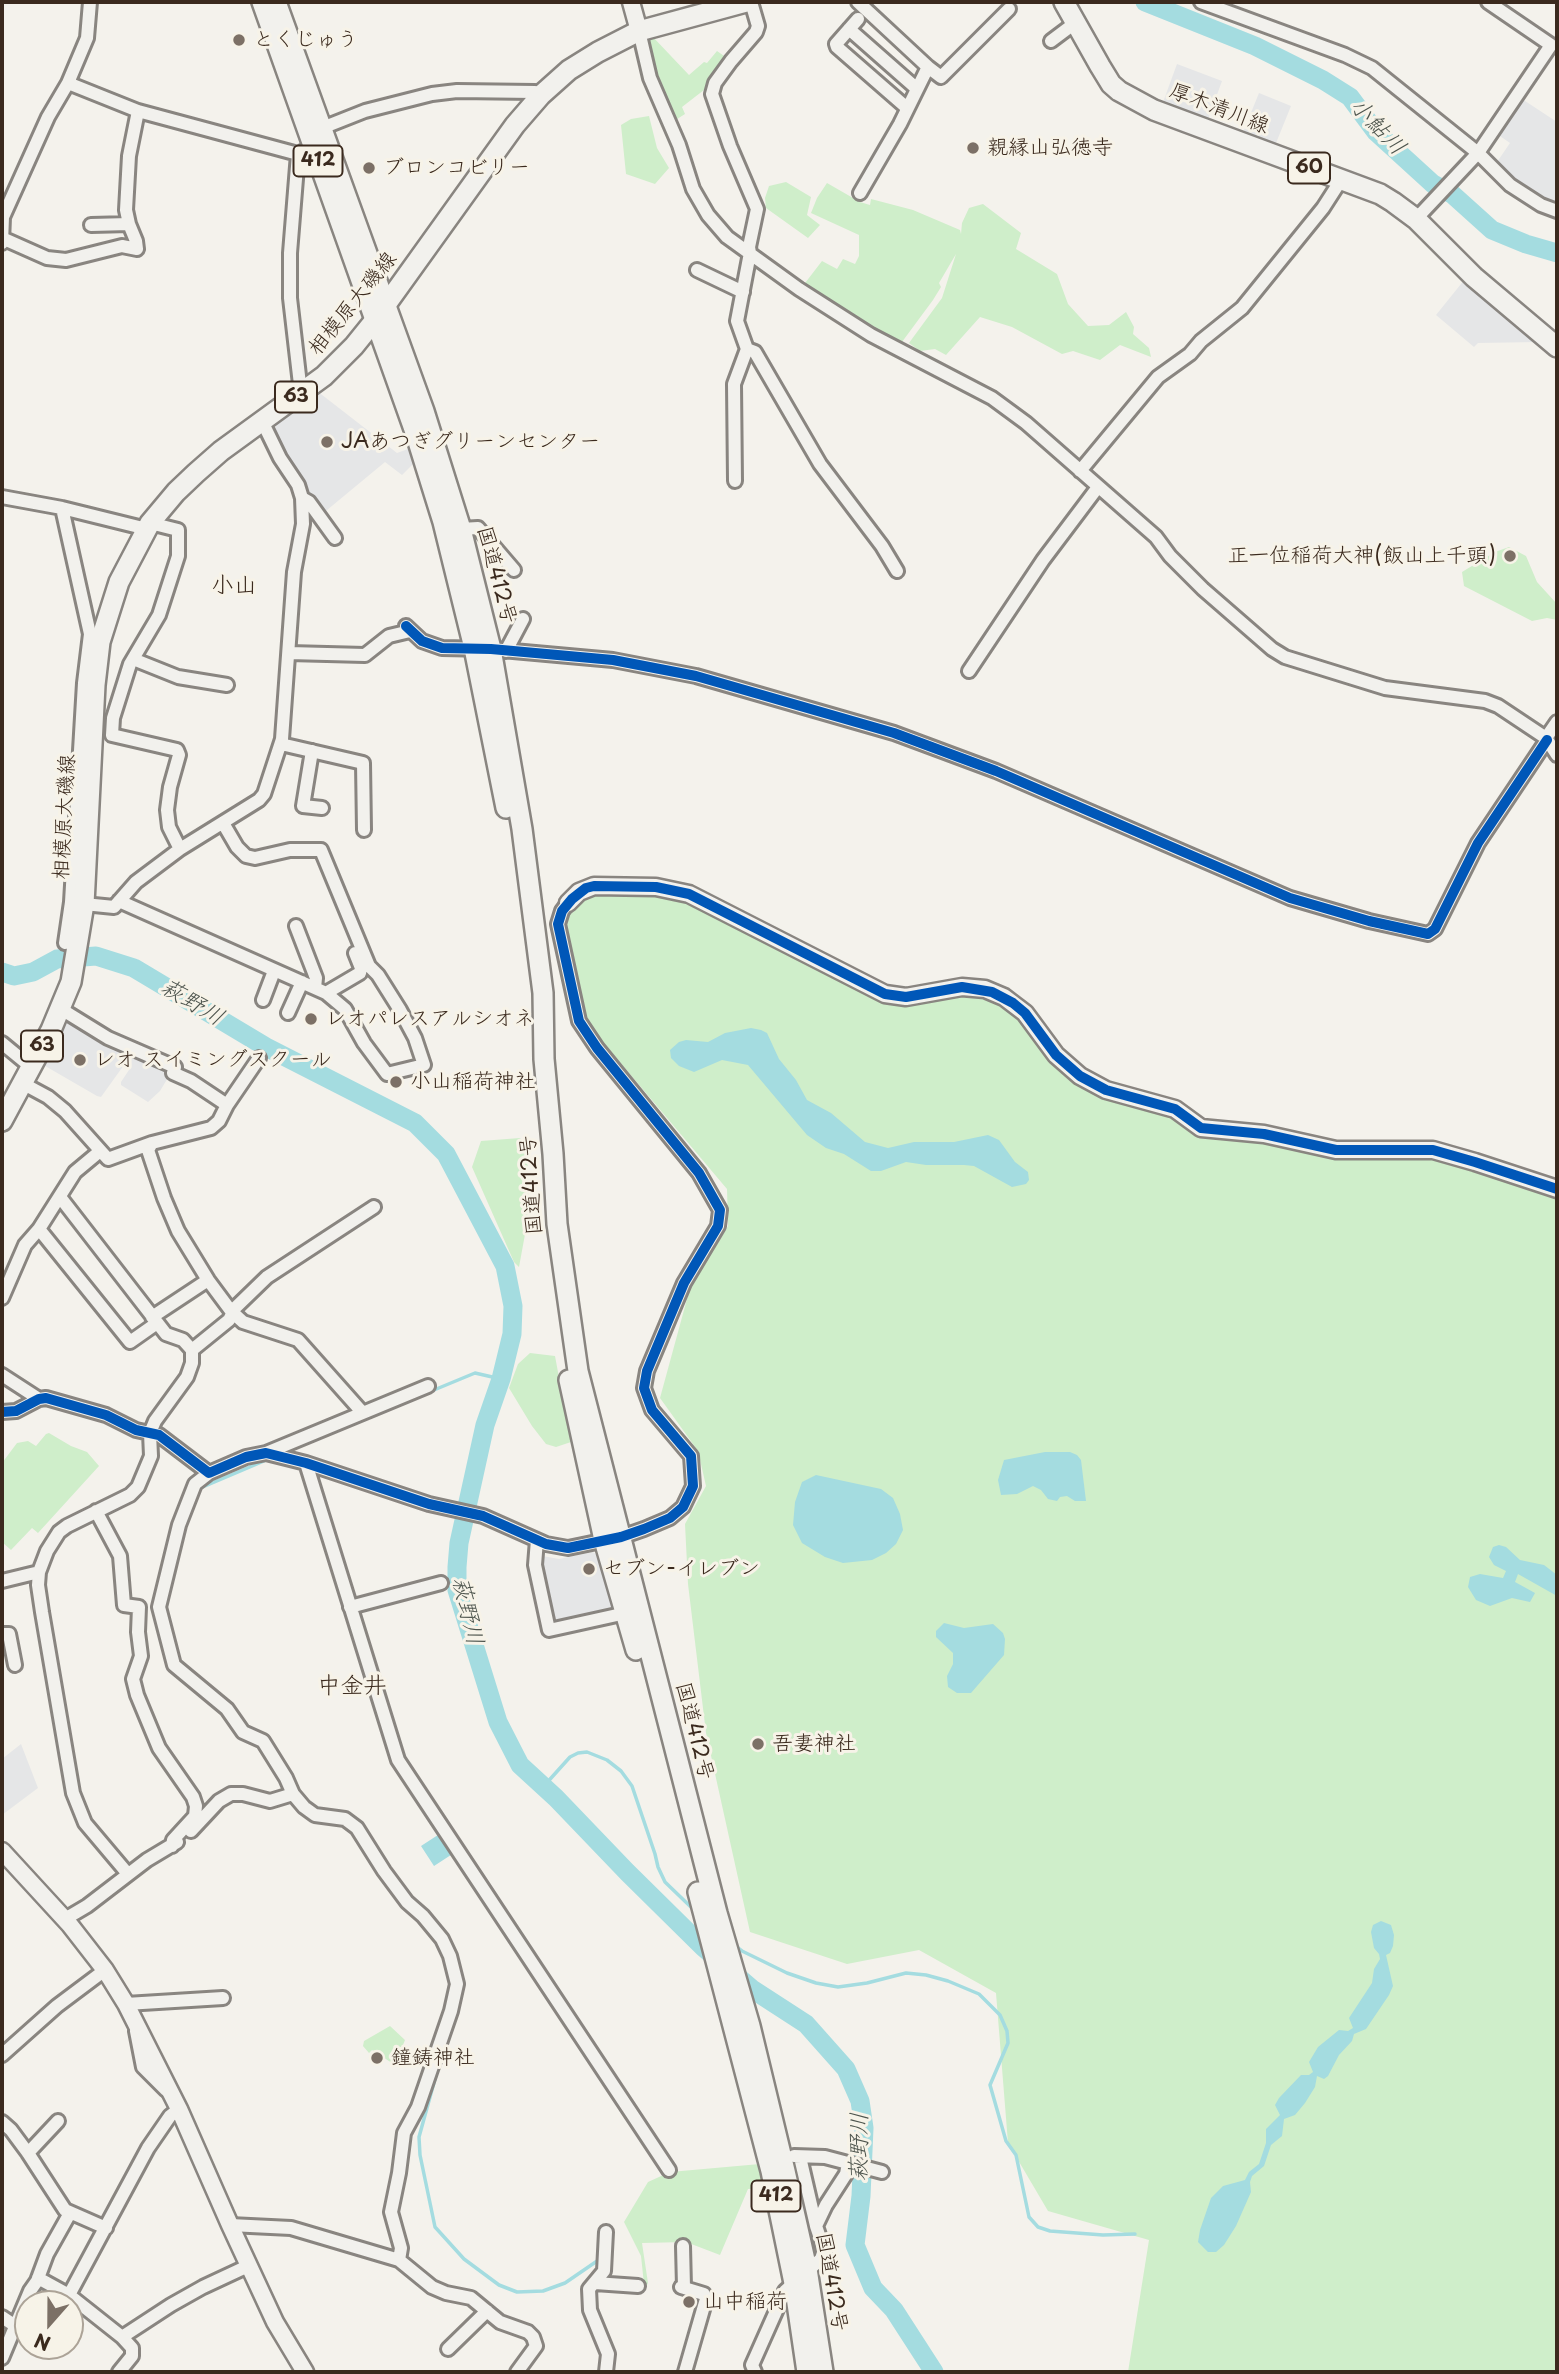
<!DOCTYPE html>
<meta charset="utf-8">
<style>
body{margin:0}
#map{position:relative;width:1559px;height:2374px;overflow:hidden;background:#f4f2ec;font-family:"Playpen Sans",sans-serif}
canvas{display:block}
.frame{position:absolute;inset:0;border:4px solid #3b2a1e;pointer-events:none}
.north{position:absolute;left:14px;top:2290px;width:70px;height:70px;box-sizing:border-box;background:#f7f3e8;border:2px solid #aca397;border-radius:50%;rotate:201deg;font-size:19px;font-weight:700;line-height:28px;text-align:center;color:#3b2a1e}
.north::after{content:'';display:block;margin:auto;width:24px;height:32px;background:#7c7066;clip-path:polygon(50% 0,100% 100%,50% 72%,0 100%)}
</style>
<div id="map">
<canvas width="1559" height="2374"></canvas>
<div class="frame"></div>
<div class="north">N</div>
</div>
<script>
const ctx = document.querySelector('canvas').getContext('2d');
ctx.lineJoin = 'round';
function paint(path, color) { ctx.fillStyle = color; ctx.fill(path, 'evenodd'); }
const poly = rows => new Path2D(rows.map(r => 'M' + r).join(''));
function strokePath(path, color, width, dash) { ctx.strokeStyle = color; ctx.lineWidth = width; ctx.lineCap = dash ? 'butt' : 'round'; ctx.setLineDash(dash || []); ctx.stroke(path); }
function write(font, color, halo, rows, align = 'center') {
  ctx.font = font + ' "Playpen Sans","Klee One",sans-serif'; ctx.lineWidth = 6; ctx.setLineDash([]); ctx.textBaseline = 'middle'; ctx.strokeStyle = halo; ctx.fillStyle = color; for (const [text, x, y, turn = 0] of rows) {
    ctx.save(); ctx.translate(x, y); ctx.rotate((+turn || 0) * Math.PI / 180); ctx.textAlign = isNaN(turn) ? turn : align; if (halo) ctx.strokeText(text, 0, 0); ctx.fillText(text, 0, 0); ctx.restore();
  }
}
paint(poly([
 [1177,64,1222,81,1207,122,1162,105],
 [1259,93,1291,106,1274,148,1242,135],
 [1522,99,1557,122,1557,208,1534,197,1495,165,1510,143,1497,134],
 [1465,279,1538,342,1478,343,1474,347,1436,315],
 [317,391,397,453,408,449,413,464,402,475,385,462,321,515,305,491,273,434,278,420],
 [66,1017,172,1071,160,1091,148,1102,121,1085,121,1082,129,1070,124,1065,101,1097,97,1096,40,1063],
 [593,1552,598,1556,615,1614,553,1627,537,1555,559,1559],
 [21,1744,38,1788,2,1815,2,1759]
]), '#e5e6e7');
paint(poly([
 [652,36,689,75,704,62,707,63,717,51,727,58,713,83,682,107,685,114,674,121,655,76,648,51,648,38],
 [649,116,657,148,669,168,655,184,626,174,621,125,631,119],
 [786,182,811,197,807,215,820,225,808,238,766,208,765,198,769,186],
 [827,183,860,202,870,205,871,199,913,210,960,230,961,234,962,223,969,208,983,204,1021,233,1016,249,1057,274,1068,304,1088,326,1109,325,1126,312,1134,327,1133,334,1149,348,1151,357,1120,345,1100,360,1073,351,1062,354,1012,327,980,317,946,355,935,349,920,351,909,343,942,298,956,254,939,283,941,287,933,300,899,346,802,287,822,261,837,269,843,259,855,264,859,256,859,235,811,213,817,198],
 [1509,547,1526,556,1537,582,1557,604,1557,620,1547,618,1532,621,1464,586,1462,572,1495,552],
 [596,893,661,895,698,905,880,1000,895,1004,909,1004,955,994,985,997,1006,1005,1090,1090,1116,1101,1164,1113,1192,1134,1205,1139,1246,1139,1415,1155,1453,1161,1557,1197,1557,2372,1128,2372,1149,2240,1048,2211,1008,2143,996,1993,919,1950,847,1964,750,1932,706,1733,688,1584,685,1524,706,1486,698,1451,660,1398,690,1288,728,1226,727,1189,586,1022,566,928,569,915,574,907,584,898],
 [520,1138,526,1145,529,1184,528,1218,519,1267,514,1262,472,1167,481,1141],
 [530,1353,555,1356,571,1442,556,1447,546,1444,532,1426,509,1388,518,1364],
 [49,1433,71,1446,87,1452,99,1466,38,1533,32,1528,11,1550,2,1542,2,1463,17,1443,28,1441,36,1446,46,1434],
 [390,2026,405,2040,395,2065,372,2050,369,2053,363,2046,364,2041],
 [760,2164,765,2188,748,2189,720,2255,686,2242,642,2243,648,2283,647,2285,644,2284,641,2256,624,2222,648,2182,670,2172]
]), '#cfeeca');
paint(poly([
 [751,1028,761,1030,767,1033,779,1059,796,1080,807,1100,831,1113,865,1142,888,1148,914,1142,954,1142,988,1135,999,1140,1015,1162,1028,1172,1029,1180,1026,1184,1012,1187,974,1166,964,1165,926,1165,906,1162,881,1171,871,1171,844,1154,826,1148,807,1135,748,1065,722,1060,694,1072,679,1066,671,1058,670,1050,679,1042,686,1040,708,1042,725,1033],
 [1045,1452,1070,1452,1077,1455,1081,1460,1086,1501,1075,1501,1067,1496,1060,1497,1057,1501,1048,1499,1041,1490,1033,1486,1017,1494,1001,1495,998,1480,1004,1460],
 [816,1475,881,1489,893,1498,900,1514,903,1530,896,1544,886,1553,872,1560,843,1563,825,1557,802,1543,793,1525,795,1502,802,1482],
 [1499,1545,1506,1547,1520,1560,1544,1565,1557,1575,1557,1596,1518,1574,1515,1582,1535,1593,1530,1602,1512,1598,1490,1606,1476,1600,1468,1587,1470,1577,1480,1574,1503,1578,1506,1571,1494,1565,1489,1557,1493,1547],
 [944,1623,964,1628,993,1624,1003,1633,1005,1639,1004,1655,971,1693,957,1693,948,1687,947,1676,953,1664,953,1653,936,1637,936,1631],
 [441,1833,454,1853,434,1866,421,1846],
 [1381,1921,1391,1925,1394,1935,1393,1946,1390,1953,1386,1955,1393,1986,1389,1995,1366,2029,1354,2034,1352,2041,1339,2055,1328,2076,1324,2079,1317,2076,1315,2087,1305,2103,1295,2115,1284,2119,1282,2136,1271,2145,1264,2166,1252,2176,1250,2182,1251,2192,1236,2226,1224,2245,1216,2252,1208,2252,1198,2242,1200,2230,1211,2198,1223,2186,1245,2180,1249,2172,1259,2164,1266,2143,1266,2129,1280,2115,1275,2105,1279,2098,1301,2075,1309,2075,1313,2072,1309,2062,1318,2047,1339,2030,1348,2031,1353,2028,1349,2018,1372,1983,1374,1969,1380,1959,1379,1954,1374,1948,1371,1932,1373,1925]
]), '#a4dce0');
strokePath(poly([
 [282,1453,475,1373,501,1379],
 [198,1489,271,1458],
 [543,1787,570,1757,578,1753,587,1752,607,1760,621,1771,632,1786,655,1854,658,1867,665,1882,694,1910],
 [305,1799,316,1808,346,1814],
 [367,1833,382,1856],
 [734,1945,742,1951,787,1973,816,1983,838,1987,867,1983,906,1973,926,1975,948,1981,979,1994,1000,2015,1007,2031,1008,2043,990,2085,1006,2141,1016,2155,1029,2217,1038,2227,1050,2231,1103,2235,1135,2234],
 [438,2068,419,2137,420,2155,435,2227,464,2259,499,2285,517,2292,543,2291,565,2283,600,2259]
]), '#a4dce0', 3.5);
strokePath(poly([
 [1145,2,1255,46,1323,80,1350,97,1376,132,1433,184,1452,194,1492,230,1526,244,1557,253],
 [2,972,14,976,33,972,57,959,96,956,134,968,266,1047,415,1123,446,1154,505,1266,513,1306,512,1334,501,1379,485,1425,459,1543,457,1567,457,1590,498,1722,520,1765,556,1798,627,1872,703,1947,752,1989,806,2024,846,2069,860,2101,864,2128,861,2196,855,2245,873,2288,894,2310,934,2372]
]), '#a4dce0', 19);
const minor = poly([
 [858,2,928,67,900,124,860,193],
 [1201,2,1345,55,1372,68,1478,153,1510,185,1541,205,1557,211],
 [858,19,836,44,837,47,907,108],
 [849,29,916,88],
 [639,31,650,78,679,145,693,189,708,215,727,237,799,289,871,335,992,398,1026,423,1156,537,1170,556,1203,589,1272,649,1285,657,1385,688,1485,701,1498,706,1546,738,1557,755],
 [1051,41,1075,23],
 [928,67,941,77,1009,9],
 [68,83,138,111,298,154],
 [322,128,365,111,432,94,457,91,535,92,541,95],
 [1416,219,1478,153,1551,45,1488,2],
 [91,225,129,224],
 [2,238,47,258,66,260,122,246,137,249,136,241,129,224,126,210,129,156,138,111],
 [2,243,3,217,48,117,68,83,87,38,90,2],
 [697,270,743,292],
 [747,349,755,352,820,464,882,546,897,571],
 [301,393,290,298,290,253,298,154,313,147],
 [262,421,280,458,298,485,302,498,309,502,335,538],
 [1080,471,1158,377,1190,354,1201,341,1242,308,1323,208,1341,180],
 [735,481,734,384,747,349,737,321,750,253,749,247,757,209,730,146,712,94,715,83,731,61,756,32,758,26,751,2],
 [2,497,62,508,147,529],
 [62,508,90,634,84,683,71,902,65,943],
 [150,523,178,530,178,556,159,615,130,664,113,718,112,735,177,750,179,755,170,787,167,810,169,827,180,849],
 [461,529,478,528,514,570],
 [406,626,422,641,442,648,491,649,613,660,696,676,894,733,996,771,1290,898,1369,921,1428,934,1435,929,1478,843,1547,740],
 [506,651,523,619],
 [289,653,365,655,389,636,410,631],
 [133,659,178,677,227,685],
 [969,671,1043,560,1098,487],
 [1546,738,1557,722],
 [281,744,363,763,364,830],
 [312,751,303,806,322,808],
 [119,901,326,993,345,1009,364,1043,387,1074,424,1065,415,1038,400,1010,378,975,369,966,321,850,290,850,255,858,246,856,237,847,223,823],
 [84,904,114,907,136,882,180,849,259,800,264,794,282,739,294,572,303,524,302,498],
 [296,926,316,978,315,988],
 [326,993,360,973,361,968,355,953],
 [263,1000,274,971],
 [61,1009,108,1038,175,1067,173,1073,191,1081,227,1105],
 [288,1013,302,982],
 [2,1043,31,1067],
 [22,1083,48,1097,65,1111,108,1159,152,1143,211,1128,219,1121,227,1105,259,1058],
 [152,1143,148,1150,164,1198,178,1231,208,1280,231,1311,243,1322,298,1340,362,1412],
 [99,1152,75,1172,39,1229,130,1342,157,1323],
 [60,1197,166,1334,183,1340,192,1350,192,1363,187,1377,155,1421,150,1433,151,1456,138,1487,130,1495,67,1526,59,1532,47,1551,39,1572,38,1585,42,1612,73,1793,85,1823,128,1874],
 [2,1298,25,1245,39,1229],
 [152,1317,208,1280],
 [192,1350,229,1320,235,1308,267,1277,374,1207],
 [2,1375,39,1399],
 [2,1412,16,1411,39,1399,46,1398,106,1415,136,1430,159,1435,209,1473,246,1457,266,1453,306,1463,429,1504,483,1516,546,1544,568,1548,621,1537,644,1529,670,1518,683,1507,693,1486,691,1456,652,1410,644,1388,647,1371,684,1283,718,1226,720,1210,699,1173,597,1048,579,1021,558,924,562,911,568,903],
 [266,1453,428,1386],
 [306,1463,398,1760,669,2170],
 [209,1473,195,1484,179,1525,159,1607,174,1665,227,1709,243,1732,263,1741,286,1778,293,1794,304,1807,315,1815,345,1819,357,1828,384,1871,407,1902,423,1916,442,1939,450,1956,457,1984,451,2011,418,2107,404,2133,399,2173,391,2212,401,2248,399,2260],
 [96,1511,120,1556,124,1605,139,1607,138,1632,141,1656,133,1679,137,1695,159,1748,193,1797,196,1806,195,1816,173,1840,172,1846],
 [537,1540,535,1565,549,1630,626,1613],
 [2,1581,39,1572],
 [350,1607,441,1583],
 [2,1634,9,1634,15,1665],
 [191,1831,219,1801,231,1794,243,1794,270,1801,293,1794],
 [65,1919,87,1906,147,1860,177,1842],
 [126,2004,223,1998],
 [136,2031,143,2067,166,2090],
 [2,2055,57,2006,105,1970],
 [2,2122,11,2130,28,2153,65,2210,106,2228],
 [28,2153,58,2121],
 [794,2156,825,2157,882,2172],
 [230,2225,291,2228,399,2260,432,2287,446,2293,471,2298,500,2322,528,2332,533,2337,536,2346,517,2372],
 [816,2226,826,2205,846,2174,848,2163],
 [606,2232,604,2271,589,2289,590,2310,608,2354,606,2372],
 [683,2246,684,2287],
 [38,2278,69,2295,122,2337,132,2348,132,2356,119,2372],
 [595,2283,638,2286],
 [681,2287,704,2294,706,2299,685,2372],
 [69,2295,148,2148,170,2116,179,2109],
 [2,2317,14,2325],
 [122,2337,171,2305,203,2287,248,2266],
 [448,2349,487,2311],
 [2,2358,30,2291,37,2281,47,2254,70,2213],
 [755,2372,752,2365,785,2291,821,2259,824,2250,816,2226,800,2157]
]);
const tertiary = poly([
 [631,2,639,31],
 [568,903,579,892,594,886,656,887,689,894,885,994,906,997,962,987,985,989,1004,997,1025,1013,1056,1055,1080,1076,1106,1090,1175,1109,1201,1128,1264,1134,1336,1150,1433,1150,1475,1162,1557,1189],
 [2,1851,70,1925,105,1970,126,2004,179,2109,230,2225,275,2322,305,2372]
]);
const primary = poly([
 [1064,2,1100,66,1111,84,1119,91,1154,110,1380,194,1393,202,1416,219,1474,277,1557,347],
 [2,1121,51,1030,71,982,84,904,95,685,100,642,119,582,150,523,176,492,196,473,221,451,324,376,354,346,375,320,515,125,541,95,569,70,598,52,639,31,746,2]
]);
const trunk = poly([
 [262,2,415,432,443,522,474,648,506,808],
 [276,2,424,411,461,529,491,649,522,829,543,993,544,1059,553,1154,557,1224,578,1371,717,1913,750,2026,785,2171,807,2269,823,2372],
 [569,1380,604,1540,636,1650],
 [698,1892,771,2171,794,2283,807,2372]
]);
strokePath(minor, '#898580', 18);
strokePath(tertiary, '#898580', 21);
strokePath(primary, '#898580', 24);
strokePath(trunk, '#898580', 24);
strokePath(minor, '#f2f1ed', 12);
strokePath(tertiary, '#f2f1ed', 16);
strokePath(primary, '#f2f1ed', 19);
strokePath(trunk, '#f2f1ed', 19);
strokePath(poly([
 [406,626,422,641,442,648,491,649,613,660,696,676,894,733,996,771,1290,898,1369,921,1428,934,1435,929,1478,843,1547,740],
 [2,1412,16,1411,39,1399,46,1398,106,1415,136,1430,159,1435,209,1473,246,1457,266,1453,306,1463,429,1504,483,1516,546,1544,568,1548,621,1537,644,1529,670,1518,683,1507,693,1486,691,1456,652,1410,644,1388,647,1371,684,1283,718,1226,720,1210,699,1173,597,1048,579,1021,558,924,562,911,572,899,586,888,594,886,656,887,689,894,885,994,906,997,962,987,992,992,1013,1003,1025,1013,1056,1055,1080,1076,1106,1090,1175,1109,1201,1128,1264,1134,1336,1150,1433,1150,1475,1162,1557,1189]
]), '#0057b8', 10);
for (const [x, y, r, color] of [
 [239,40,7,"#7c7066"],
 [973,148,7,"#7c7066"],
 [369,168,7,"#7c7066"],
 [327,442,7,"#7c7066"],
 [1510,556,7,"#7c7066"],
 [311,1019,7,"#7c7066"],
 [80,1060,7,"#7c7066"],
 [396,1082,7,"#7c7066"],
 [589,1569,7,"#7c7066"],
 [758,1744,7,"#7c7066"],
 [377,2058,7,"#7c7066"],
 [689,2302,7,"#7c7066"]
]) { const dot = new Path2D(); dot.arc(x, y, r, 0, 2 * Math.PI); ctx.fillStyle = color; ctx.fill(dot); strokePath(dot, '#f7f3e8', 2.5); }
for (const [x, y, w] of [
 [318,161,49],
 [1309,168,42],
 [296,397,42],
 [42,1046,42],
 [776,2196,49]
]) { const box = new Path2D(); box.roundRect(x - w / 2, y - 15.5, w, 31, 5); ctx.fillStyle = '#f7f3e8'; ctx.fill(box); strokePath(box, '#3b2a1e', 2); }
write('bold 19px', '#3b2a1e', null, [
 ["412",318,161],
 ["60",1309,168],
 ["63",296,397],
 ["63",42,1046],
 ["412",776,2196]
]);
write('21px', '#3b2a1e', '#f7f3e8', [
 ["とくじゅう",253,40],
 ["親縁山弘徳寺",987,148],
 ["ブロンコビリー",383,168],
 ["JAあつぎグリーンセンター",341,442],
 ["正一位稲荷大神(飯山上千頭)",1496,556,"right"],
 ["レオパレスアルシオネ",325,1019],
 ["レオ スイミングスクール",94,1060],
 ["小山稲荷神社",410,1082],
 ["セブン-イレブン",603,1569],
 ["吾妻神社",772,1744],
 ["鐘鋳神社",391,2058],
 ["山中稲荷",703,2302]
], 'left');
write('21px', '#3b2a1e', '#f7f3e8', [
 ["厚木清川線",1219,109,21],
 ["相模原大磯線",353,304,-51],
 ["国道412号",496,575,75],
 ["相模原大磯線",65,817,-87],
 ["国道412号",532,1185,-94],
 ["国道412号",694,1731,76],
 ["国道412号",831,2282,80]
]);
write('italic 23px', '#4d544d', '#f7f3e8', [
 ["小鮎川",1377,127,46],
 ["萩野川",192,1003,31],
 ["萩野川",467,1611,77],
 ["萩野川",860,2147,-89]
]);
write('23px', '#3b2a1e', '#f7f3e8', [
 ["小山",234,587],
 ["中金井",352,1687]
]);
</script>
